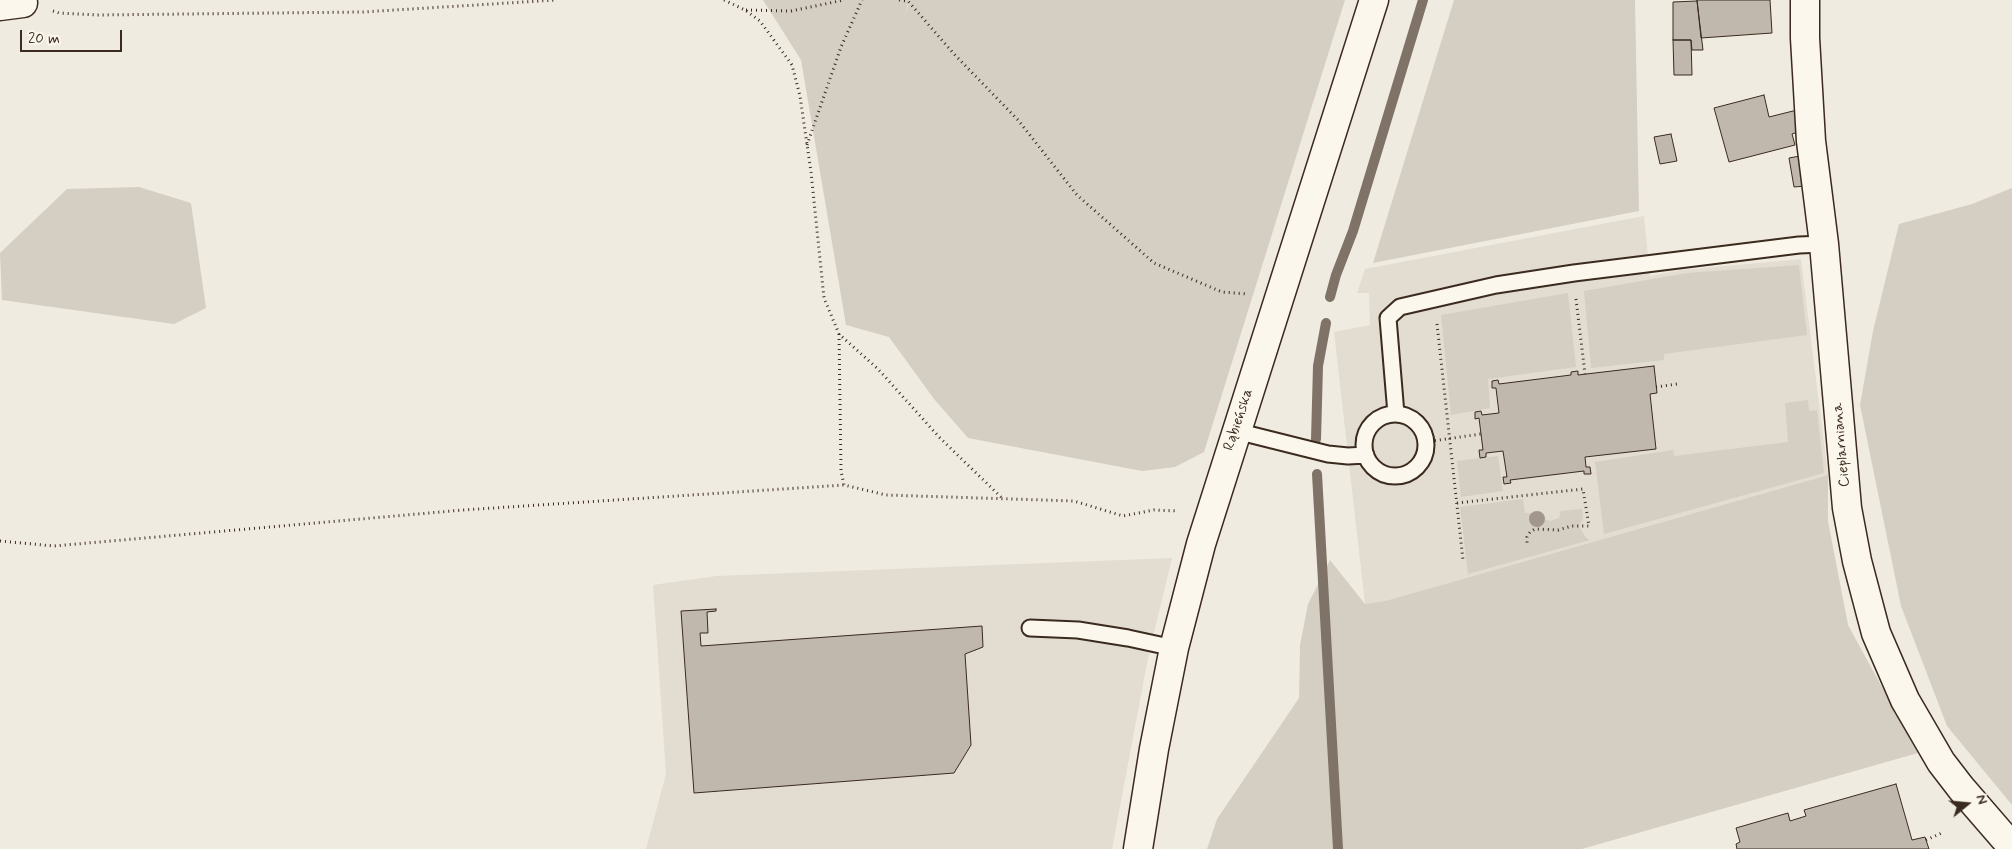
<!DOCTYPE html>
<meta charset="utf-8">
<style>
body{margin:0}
#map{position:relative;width:2012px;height:849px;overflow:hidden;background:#f0ebe0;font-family:Mynerve,sans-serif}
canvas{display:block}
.north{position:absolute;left:1942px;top:779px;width:50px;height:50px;-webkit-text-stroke:4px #fbf7ec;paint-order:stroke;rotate:73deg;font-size:14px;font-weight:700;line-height:20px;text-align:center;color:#3b2a1e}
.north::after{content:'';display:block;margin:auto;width:18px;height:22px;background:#3b2a1e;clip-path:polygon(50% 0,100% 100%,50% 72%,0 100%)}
.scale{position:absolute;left:20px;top:30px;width:102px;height:22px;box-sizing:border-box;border:2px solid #3b2a1e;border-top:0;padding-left:6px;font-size:15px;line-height:18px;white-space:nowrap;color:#3b2a1e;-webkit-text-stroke:4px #fbf7ec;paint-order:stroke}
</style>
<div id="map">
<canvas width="2012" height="849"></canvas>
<div class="north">N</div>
<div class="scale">20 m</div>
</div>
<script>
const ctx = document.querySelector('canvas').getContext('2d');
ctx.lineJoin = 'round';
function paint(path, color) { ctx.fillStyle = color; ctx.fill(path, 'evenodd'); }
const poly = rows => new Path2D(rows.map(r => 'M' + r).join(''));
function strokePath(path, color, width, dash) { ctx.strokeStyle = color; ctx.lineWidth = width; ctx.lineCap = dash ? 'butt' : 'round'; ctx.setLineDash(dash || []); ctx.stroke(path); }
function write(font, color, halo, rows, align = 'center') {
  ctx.font = font + ' Mynerve,sans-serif'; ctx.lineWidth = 4; ctx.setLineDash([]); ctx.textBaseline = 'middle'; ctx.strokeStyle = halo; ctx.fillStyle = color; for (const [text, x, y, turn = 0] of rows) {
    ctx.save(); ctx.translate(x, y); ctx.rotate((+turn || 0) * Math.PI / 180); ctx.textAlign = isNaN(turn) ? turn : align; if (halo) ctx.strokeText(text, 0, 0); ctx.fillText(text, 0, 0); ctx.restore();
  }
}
paint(poly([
 [1644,216,1650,276,1682,270,1801,259,1828,475,1385,601,1365,604,1334,332,1370,325,1369,293,1357,293,1365,269],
 [1172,558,1148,658,1112,849,646,849,666,774,653,585,716,576]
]), '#e2dcd1');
paint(poly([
 [763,0,909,0,905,15,910,0,1345,0,1204,452,1175,467,1142,471,968,438,934,399,889,337,846,325,801,60],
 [1454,0,1635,0,1639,211,1373,263],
 [139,187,191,203,206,308,174,324,2,300,0,253,67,189],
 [2012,188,2012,805,1947,726,1901,606,1860,405,1873,331,1899,224,1972,204],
 [1799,265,1807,335,1664,354,1664,360,1591,368,1584,291,1687,273],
 [1568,293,1576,367,1488,379,1490,408,1451,415,1441,315],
 [1808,400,1809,411,1817,410,1824,473,1604,534,1595,462,1673,450,1674,456,1788,442,1785,403],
 [1498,456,1503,491,1461,497,1457,461],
 [1828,475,1828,521,1848,625,1918,753,1582,849,1207,849,1217,819,1299,698,1300,645,1308,604,1330,560,1365,604,1385,601],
 [1523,499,1525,513,1539,514,1543,519,1551,521,1559,518,1561,511,1582,509,1583,519,1579,526,1586,538,1590,540,1468,574,1460,507]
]), '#d5cec3');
strokePath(poly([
 [1330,297,1336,275,1353,231,1423,0],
 [1316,439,1318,366,1326,323],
 [1317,474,1338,849]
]), '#7f7367', 10);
const building = poly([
 [1697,0,1770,0,1772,33,1701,38,1697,0],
 [1697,1,1703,50,1692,50,1691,40,1673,40,1673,2,1697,1],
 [1673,40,1691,40,1692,75,1674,75,1673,40],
 [1764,95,1769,117,1797,110,1800,131,1792,134,1795,145,1729,162,1714,108,1764,95],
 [1671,134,1677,161,1660,164,1654,137,1671,134],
 [1800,156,1805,186,1794,187,1789,158,1800,156],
 [1654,366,1657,393,1650,394,1656,449,1585,457,1586,467,1590,467,1591,474,1584,474,1584,471,1510,480,1511,483,1504,484,1503,477,1507,477,1503,451,1486,453,1486,457,1480,458,1479,450,1483,450,1479,418,1475,419,1475,412,1481,411,1482,415,1499,413,1496,388,1492,388,1492,381,1498,380,1499,384,1571,375,1571,372,1578,371,1578,375,1654,366],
 [716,609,716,611,707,612,708,633,700,633,701,646,982,626,983,647,965,654,971,745,954,773,694,793,681,611,716,609],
 [1896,784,1912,840,1925,837,1929,849,1737,849,1736,844,1740,842,1736,828,1788,813,1790,821,1806,816,1804,810,1896,784]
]);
paint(building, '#c0b8ad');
strokePath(building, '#3b2a1e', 1);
const lane = poly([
 [1396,414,1388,318,1400,307,1496,285,1574,273,1799,245,1824,244],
 '1364 445a31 31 0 1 1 62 0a31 31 0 1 1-62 0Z',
 [1236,431,1328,454,1348,456,1366,455],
 [1030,628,1078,630,1128,638,1174,648]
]);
const street = poly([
 [1805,0,1805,38,1811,141,1824,244,1847,508,1857,561,1876,633,1905,700,1941,762,1961,788,2012,847],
 [0,6,23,3]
]);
const secondary = poly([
 [1138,849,1154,749,1174,648,1201,544,1374,0]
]);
strokePath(lane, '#3b2a1e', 19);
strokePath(street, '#3b2a1e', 31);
strokePath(secondary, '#3b2a1e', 31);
strokePath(poly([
 [724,0,745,10,760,21,792,65,800,96,811,172,824,298,839,334,878,369,940,438,1002,498],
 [899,0,908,1,954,54,1018,120,1077,195,1154,263,1222,292,1247,294],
 [746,10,791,11,844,0],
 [53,11,59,13,97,15,363,12,556,0],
 [807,145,841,47,862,0],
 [1576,299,1585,374],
 [1437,324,1463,560],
 [839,334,841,471,844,485,886,495,1074,501,1123,516,1154,510,1178,511],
 [1656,387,1677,384],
 [1425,442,1481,434],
 [1457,503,1583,489,1589,526,1572,526,1558,530,1535,529,1530,532,1527,537,1527,543],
 [0,541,54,546,463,510,844,485],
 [1926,840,1944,832]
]), '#3b2a1e', 3, [1, 4]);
strokePath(lane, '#fbf7ec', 15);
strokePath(street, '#fbf7ec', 28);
strokePath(secondary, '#fbf7ec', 28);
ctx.fillStyle = '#a2978c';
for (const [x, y] of [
 [1537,519]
]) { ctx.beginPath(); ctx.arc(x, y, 8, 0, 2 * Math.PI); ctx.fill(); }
write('15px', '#3b2a1e', '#fbf7ec', [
 ["Rąbieńska",1239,420,-72],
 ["Cieplarniana",1842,445,-95]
]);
</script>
